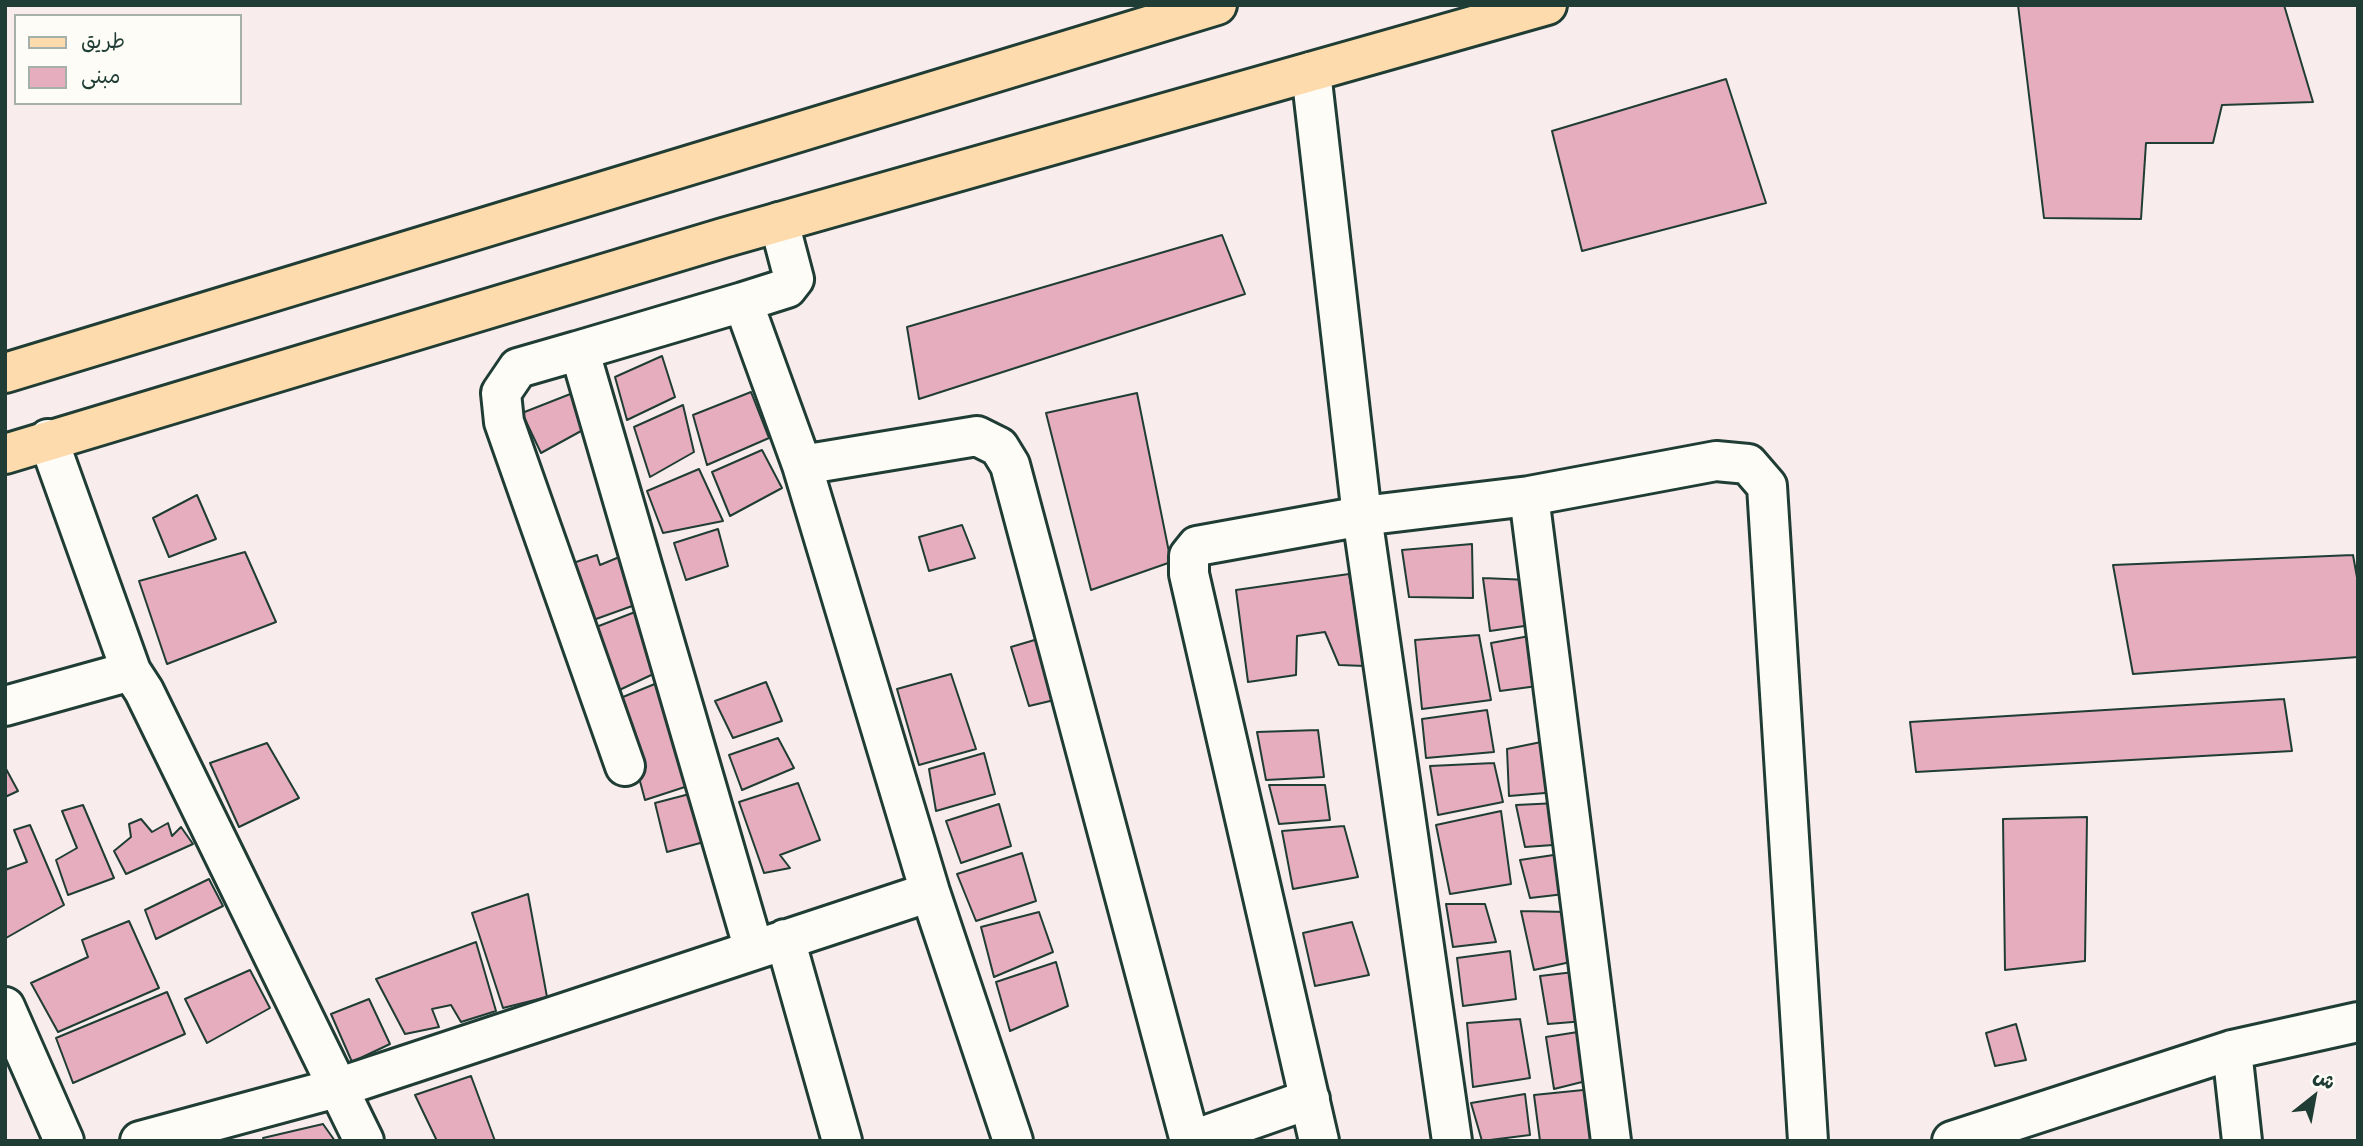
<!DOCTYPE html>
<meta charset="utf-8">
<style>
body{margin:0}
#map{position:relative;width:2363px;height:1146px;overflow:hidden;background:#f8ecec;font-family:Mali,"Playpen Sans Arabic",sans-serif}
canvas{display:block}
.frame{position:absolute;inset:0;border:7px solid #1f3d34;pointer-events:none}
.legend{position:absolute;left:14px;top:14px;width:228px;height:91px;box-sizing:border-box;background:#fdfcf7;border:2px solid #a4b0a9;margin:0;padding:9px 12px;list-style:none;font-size:21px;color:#1f3d34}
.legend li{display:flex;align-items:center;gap:14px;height:35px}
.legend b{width:35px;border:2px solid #a4b0a9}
.north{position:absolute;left:2279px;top:1062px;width:70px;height:70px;-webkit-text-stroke:5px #fdfcf7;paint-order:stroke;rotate:31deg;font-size:19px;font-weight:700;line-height:28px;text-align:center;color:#1f3d34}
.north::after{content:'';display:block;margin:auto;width:24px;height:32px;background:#1f3d34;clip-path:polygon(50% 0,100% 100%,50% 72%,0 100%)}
</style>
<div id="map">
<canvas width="2363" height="1146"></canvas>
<div class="frame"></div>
<ul class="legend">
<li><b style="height:9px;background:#fedbac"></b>طريق</li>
<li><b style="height:19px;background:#e6adbe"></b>مبنى</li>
</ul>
<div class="north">ش</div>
</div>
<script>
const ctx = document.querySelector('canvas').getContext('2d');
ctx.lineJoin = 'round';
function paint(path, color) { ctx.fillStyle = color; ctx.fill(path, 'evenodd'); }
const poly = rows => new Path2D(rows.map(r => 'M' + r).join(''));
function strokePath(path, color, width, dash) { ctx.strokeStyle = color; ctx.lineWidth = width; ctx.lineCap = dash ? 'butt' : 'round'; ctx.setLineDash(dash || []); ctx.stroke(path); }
const building = poly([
 [2018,5,2284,5,2313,102,2222,105,2213,143,2146,143,2141,219,2044,218,2018,5],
 [1726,79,1766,203,1582,251,1552,131,1726,79],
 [1222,235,1245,294,919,399,907,327,1222,235],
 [662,356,675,397,627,420,615,377,662,356],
 [578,391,592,425,541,453,522,413,578,391],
 [751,392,769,438,707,465,693,415,751,392],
 [1137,393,1171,562,1091,590,1046,413,1137,393],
 [683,405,694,452,650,477,634,427,683,405],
 [762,450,782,488,730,516,712,472,762,450],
 [699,469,723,521,663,533,647,491,699,469],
 [197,495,216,539,169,557,153,518,197,495],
 [962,525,975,558,929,571,919,537,962,525],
 [718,529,728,566,686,580,674,543,718,529],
 [1472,544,1473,598,1409,597,1402,550,1472,544],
 [245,552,276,622,167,664,139,581,245,552],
 [629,553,646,601,585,623,570,564,597,555,600,565,629,553],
 [2353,555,2358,583,2358,657,2133,674,2113,565,2353,555],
 [1349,574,1365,666,1339,665,1325,632,1297,636,1296,675,1248,682,1236,590,1349,574],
 [1483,578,1529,580,1538,624,1490,631,1483,578],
 [648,607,664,669,613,693,591,629,648,607],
 [1479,635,1491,700,1422,709,1415,640,1479,635],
 [1535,635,1545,685,1500,691,1491,643,1535,635],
 [1048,636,1063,698,1029,706,1011,647,1048,636],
 [951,674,976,749,919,765,897,689,951,674],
 [667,679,697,783,645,800,618,699,667,679],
 [766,682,782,721,733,738,715,701,766,682],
 [2284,699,2292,751,1916,772,1910,722,2284,699],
 [1487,710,1494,752,1426,758,1422,719,1487,710],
 [1318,730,1324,777,1266,780,1257,732,1318,730],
 [778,738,794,768,742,790,729,755,778,738],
 [1551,740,1557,792,1509,796,1507,749,1551,740],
 [267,743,299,798,239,827,210,763,267,743],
 [984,753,995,794,936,811,929,769,984,753],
 [1494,763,1503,802,1438,815,1430,766,1494,763],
 [5,767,18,791,5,797,5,767],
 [798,783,820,840,780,855,790,868,764,873,739,802,798,783],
 [1269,785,1325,785,1330,820,1279,824,1269,785],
 [701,791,715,839,667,852,655,803,701,791],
 [1558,803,1567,844,1525,847,1516,805,1558,803],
 [999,804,1011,846,961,863,946,821,999,804],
 [83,805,114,878,68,895,56,860,77,848,62,811,83,805],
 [1501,811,1511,884,1450,894,1436,825,1501,811],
 [2087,817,2085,961,2005,970,2003,819,2087,817],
 [141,819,152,832,168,823,172,836,181,827,193,844,126,874,114,851,131,837,129,824,141,819],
 [30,825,64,905,6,938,5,870,27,862,14,830,30,825],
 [1344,826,1358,877,1293,889,1282,831,1344,826],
 [1022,853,1036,901,976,921,957,874,1022,853],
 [1567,853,1573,893,1530,898,1520,860,1567,853],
 [209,879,223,906,156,939,145,910,209,879],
 [528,894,547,997,503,1008,472,913,528,894],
 [1446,904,1485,904,1496,942,1453,947,1446,904],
 [1521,911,1568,912,1575,961,1534,970,1521,911],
 [1039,912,1053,952,994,977,981,927,1039,912],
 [129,921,159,988,58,1032,31,983,88,957,82,940,129,921],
 [1352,922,1369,975,1315,986,1303,933,1352,922],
 [476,942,496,1011,461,1022,451,1005,432,1009,439,1027,405,1034,376,979,476,942],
 [1510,951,1516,999,1463,1006,1457,958,1510,951],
 [1056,962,1068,1006,1010,1031,996,982,1056,962],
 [250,970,270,1008,207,1043,185,999,250,970],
 [1574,972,1585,1021,1548,1024,1540,976,1574,972],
 [167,992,185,1034,73,1083,56,1038,167,992],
 [369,999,390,1044,352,1062,331,1014,369,999],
 [1520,1019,1530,1078,1473,1087,1467,1023,1520,1019],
 [2016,1024,2026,1060,1995,1066,1986,1033,2016,1024],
 [1584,1031,1594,1079,1554,1089,1546,1037,1584,1031],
 [471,1076,495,1141,437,1141,415,1095,471,1076],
 [1593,1089,1601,1141,1540,1141,1534,1095,1593,1089],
 [1525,1094,1530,1135,1482,1141,1471,1103,1525,1094],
 [323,1124,335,1141,265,1141,263,1138,323,1124]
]);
paint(building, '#e6adbe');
strokePath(building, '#1f3d34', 2);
const minor = poly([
 [1311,72,1362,516,1452,1141],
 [743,302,787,288,794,279,779,222],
 [577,351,518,368,501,393,504,422,625,766],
 [48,439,131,671],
 [802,465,977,436,999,447,1010,465,1190,1141],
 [1529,496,1611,1141],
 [5,706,131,671,144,691,364,1141],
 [785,939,842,1141],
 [754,950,584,366,577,351,743,302,802,465,930,892,1013,1141],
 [5,1007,64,1141],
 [2232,1050,2242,1141],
 [140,1141,340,1087,930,892],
 [1190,1141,1310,1099],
 [1319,1141,1189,574,1189,556,1197,546,1362,516,1529,496,1716,461,1748,464,1767,486,1808,1141],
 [1952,1141,2232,1050,2358,1022]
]);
const primary = poly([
 [5,373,1217,5],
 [5,454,723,238,1547,5]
]);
strokePath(minor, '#1f3d34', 44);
strokePath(primary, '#1f3d34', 44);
strokePath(minor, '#fdfcf7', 38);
strokePath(primary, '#fedbac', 38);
</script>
